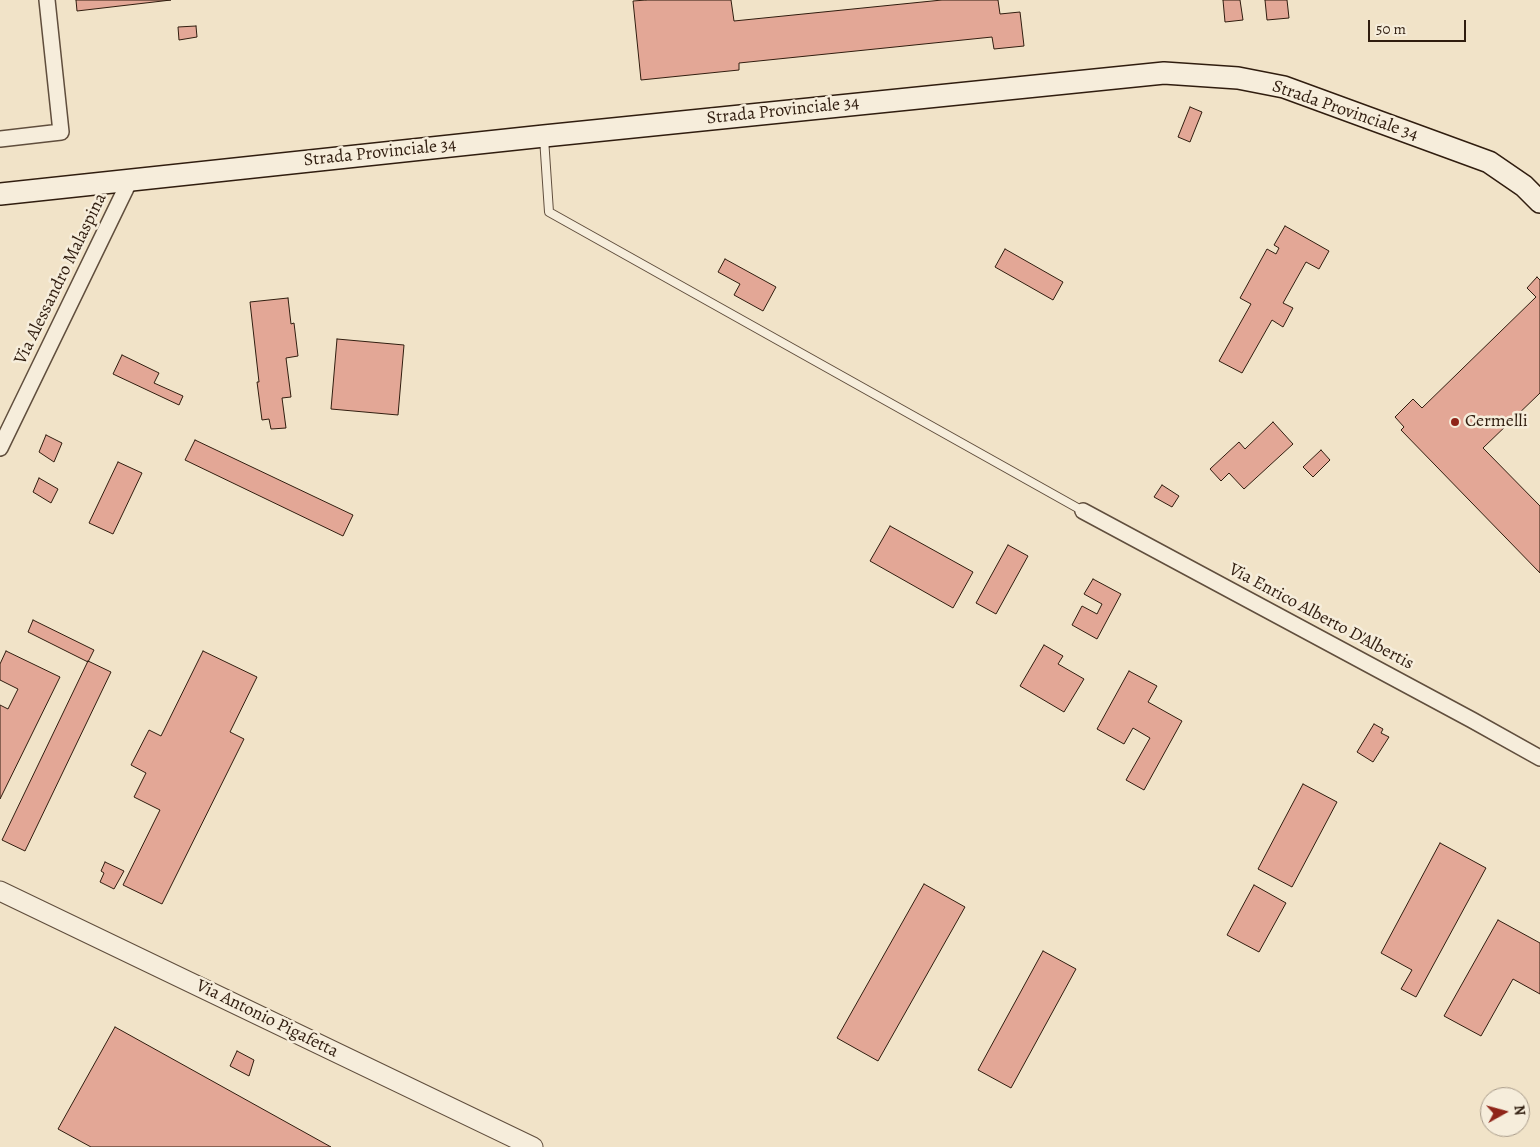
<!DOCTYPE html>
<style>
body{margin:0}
#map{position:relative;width:1540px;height:1147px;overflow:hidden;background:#f1e3c8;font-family:Alegreya,serif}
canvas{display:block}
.north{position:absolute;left:1480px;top:1087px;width:50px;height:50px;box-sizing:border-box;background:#f6eddb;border:1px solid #a79a89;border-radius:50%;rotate:83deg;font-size:14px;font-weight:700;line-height:20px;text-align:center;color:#301d0f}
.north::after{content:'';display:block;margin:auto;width:18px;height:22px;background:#8f2418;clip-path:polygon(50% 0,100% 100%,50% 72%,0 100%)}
.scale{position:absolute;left:1368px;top:20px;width:98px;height:22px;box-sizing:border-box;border:2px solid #301d0f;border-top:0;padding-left:6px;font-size:15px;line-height:18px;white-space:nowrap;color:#301d0f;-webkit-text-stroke:4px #f6eddb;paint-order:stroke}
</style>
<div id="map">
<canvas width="1540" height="1147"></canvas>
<div class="north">N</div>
<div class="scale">50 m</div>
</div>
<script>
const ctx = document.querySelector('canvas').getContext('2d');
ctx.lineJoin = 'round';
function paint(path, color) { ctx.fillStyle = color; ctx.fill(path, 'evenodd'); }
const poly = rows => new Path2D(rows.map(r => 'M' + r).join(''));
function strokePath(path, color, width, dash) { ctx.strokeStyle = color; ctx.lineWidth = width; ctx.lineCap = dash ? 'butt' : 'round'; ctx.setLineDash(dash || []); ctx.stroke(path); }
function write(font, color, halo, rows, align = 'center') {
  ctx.font = font + ' Alegreya,serif'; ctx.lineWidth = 5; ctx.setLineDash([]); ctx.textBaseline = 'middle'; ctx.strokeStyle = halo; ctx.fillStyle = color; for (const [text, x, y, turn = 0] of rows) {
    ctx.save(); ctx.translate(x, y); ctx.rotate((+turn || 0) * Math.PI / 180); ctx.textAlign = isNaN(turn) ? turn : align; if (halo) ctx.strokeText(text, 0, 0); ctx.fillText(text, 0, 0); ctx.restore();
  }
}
const building = poly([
 [76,0,171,0,77,11,76,0],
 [646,0,731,0,734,21,942,0,998,0,1000,14,1020,12,1024,46,994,49,992,37,739,63,739,70,641,80,633,1,646,0],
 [1223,0,1240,0,1243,20,1225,22,1223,0],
 [1265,0,1287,0,1289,18,1267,20,1265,0],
 [196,26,197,37,179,40,178,27,196,26],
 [1190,107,1202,112,1190,142,1178,137,1190,107],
 [1285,226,1329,251,1319,269,1306,262,1283,303,1293,308,1283,327,1272,320,1242,373,1219,361,1251,304,1240,298,1267,249,1276,254,1279,248,1274,245,1285,226],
 [1005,249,1063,282,1053,300,995,267,1005,249],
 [725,259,776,287,763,311,734,295,740,284,718,272,725,259],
 [1537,277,1540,280,1540,393,1483,448,1540,506,1540,573,1401,430,1404,427,1395,417,1413,399,1422,408,1536,297,1527,288,1537,277],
 [288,298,291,324,294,323,298,356,286,358,291,397,282,398,286,428,271,429,269,419,262,420,257,382,259,382,250,302,288,298],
 [337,339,404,345,398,415,331,409,337,339],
 [122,355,159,373,154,383,183,396,179,405,113,374,122,355],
 [1273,422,1293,444,1244,489,1229,473,1221,481,1210,469,1239,442,1245,449,1273,422],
 [46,435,62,443,54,462,39,452,46,435],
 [195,440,353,515,343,536,185,460,195,440],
 [1321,450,1330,460,1313,477,1303,467,1321,450],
 [118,462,142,473,113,534,89,523,118,462],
 [39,478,58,489,51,503,33,492,39,478],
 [1162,485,1179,496,1172,507,1154,497,1162,485],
 [890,526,973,572,953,608,870,561,890,526],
 [1008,545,1028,556,996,614,976,603,1008,545],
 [1093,579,1121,594,1097,639,1072,625,1082,606,1097,614,1102,604,1084,594,1093,579],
 [33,620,94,650,88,662,28,632,33,620],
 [1044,645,1063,656,1058,664,1084,679,1064,712,1020,686,1044,645],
 [6,651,60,677,0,799,0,705,8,709,18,689,0,680,0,664,6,651],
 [203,651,257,677,230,732,244,739,162,904,123,885,160,810,134,797,146,773,131,765,149,730,161,736,203,651],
 [88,661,111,672,25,851,2,840,88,661],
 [1129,671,1157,686,1148,702,1182,721,1144,790,1126,780,1150,738,1133,728,1124,744,1097,729,1129,671],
 [1374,724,1383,729,1381,733,1389,737,1373,762,1357,752,1374,724],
 [1303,784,1337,802,1292,887,1258,869,1303,784],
 [1440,843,1486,868,1416,997,1401,989,1412,970,1381,953,1440,843],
 [105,862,124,871,114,889,100,882,104,873,101,871,105,862],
 [924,884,965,907,878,1061,837,1038,924,884],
 [1254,885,1286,903,1259,952,1227,935,1254,885],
 [1498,920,1540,943,1540,994,1513,979,1481,1036,1444,1016,1498,920],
 [1043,951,1076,969,1011,1088,978,1070,1043,951],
 [115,1027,331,1147,91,1147,58,1129,115,1027],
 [237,1051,254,1060,249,1076,230,1066,237,1051]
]);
paint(building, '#e3a796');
strokePath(building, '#301d0f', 1);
const service = poly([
 [544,138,549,212,1083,511]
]);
const minor = poly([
 [0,139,61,132,47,0],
 [0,448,130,180],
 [1083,511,1472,720,1540,758]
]);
const tertiary = poly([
 [0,891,533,1147]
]);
const secondary = poly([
 [0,194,544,136,1164,73,1238,78,1284,87,1489,162,1524,186,1540,202]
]);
strokePath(service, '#604e3d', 10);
strokePath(minor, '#604e3d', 18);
strokePath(tertiary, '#604e3d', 21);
strokePath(secondary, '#301d0f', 24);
strokePath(service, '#f6eddb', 8);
strokePath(minor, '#f6eddb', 15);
strokePath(tertiary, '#f6eddb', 19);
strokePath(secondary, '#f6eddb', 21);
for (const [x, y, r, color] of [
 [1455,422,5,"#8f2418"]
]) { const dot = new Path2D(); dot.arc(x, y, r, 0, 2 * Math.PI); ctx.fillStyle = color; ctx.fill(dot); strokePath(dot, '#f6eddb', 2); }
write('18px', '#301d0f', '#f6eddb', [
 ["Strada Provinciale 34",783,111,-6],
 ["Strada Provinciale 34",1345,111,19],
 ["Strada Provinciale 34",380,153,-6],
 ["Via Alessandro Malaspina",61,279,-64],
 ["Via Enrico Alberto D'Albertis",1321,617,28],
 ["Via Antonio Pigafetta",267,1019,26]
]);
write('18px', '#301d0f', '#f6eddb', [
 ["Cermelli",1465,422]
], 'left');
</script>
